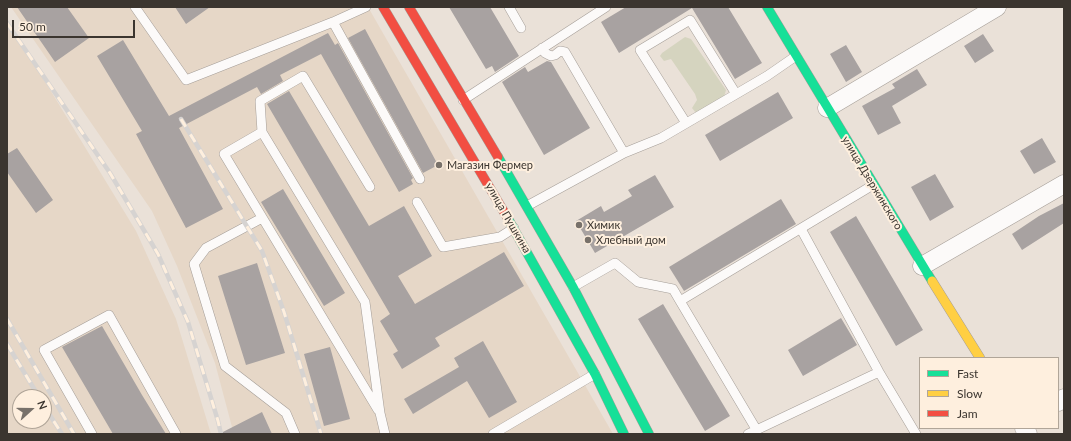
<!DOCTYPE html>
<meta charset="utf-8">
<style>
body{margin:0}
#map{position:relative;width:1071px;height:441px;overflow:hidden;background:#eae1d8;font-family:Lato,sans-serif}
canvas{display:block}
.frame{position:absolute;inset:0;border:8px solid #3b352f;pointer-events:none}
.legend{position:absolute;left:919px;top:357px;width:140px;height:72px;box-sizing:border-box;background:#feefde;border:1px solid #b0a598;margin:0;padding:5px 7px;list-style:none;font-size:12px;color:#3b352f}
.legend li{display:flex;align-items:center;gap:8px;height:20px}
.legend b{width:20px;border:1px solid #b0a598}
.north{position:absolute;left:12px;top:389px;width:40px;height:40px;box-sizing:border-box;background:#feefde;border:1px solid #b0a598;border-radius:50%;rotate:69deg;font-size:11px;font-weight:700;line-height:16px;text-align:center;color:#3b352f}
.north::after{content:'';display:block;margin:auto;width:14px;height:18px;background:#78716a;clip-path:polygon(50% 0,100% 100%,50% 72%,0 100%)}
.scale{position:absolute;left:12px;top:20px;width:123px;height:18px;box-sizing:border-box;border:2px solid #3b352f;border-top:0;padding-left:5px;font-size:12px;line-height:14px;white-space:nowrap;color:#3b352f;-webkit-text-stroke:3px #feefde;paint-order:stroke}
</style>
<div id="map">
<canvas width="1071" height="441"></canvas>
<div class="frame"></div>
<ul class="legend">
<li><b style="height:5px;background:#16e098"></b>Fast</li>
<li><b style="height:5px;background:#ffcf43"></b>Slow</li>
<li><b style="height:5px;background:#f24e42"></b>Jam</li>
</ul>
<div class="north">N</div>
<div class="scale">50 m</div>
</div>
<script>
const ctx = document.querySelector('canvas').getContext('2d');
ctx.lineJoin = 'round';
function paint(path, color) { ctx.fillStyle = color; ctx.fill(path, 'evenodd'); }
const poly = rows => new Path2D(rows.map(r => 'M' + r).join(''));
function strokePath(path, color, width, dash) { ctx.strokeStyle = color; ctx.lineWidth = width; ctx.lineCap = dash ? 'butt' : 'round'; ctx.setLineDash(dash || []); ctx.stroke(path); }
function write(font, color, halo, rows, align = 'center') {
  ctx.font = font + ' Lato,sans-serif'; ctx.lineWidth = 4; ctx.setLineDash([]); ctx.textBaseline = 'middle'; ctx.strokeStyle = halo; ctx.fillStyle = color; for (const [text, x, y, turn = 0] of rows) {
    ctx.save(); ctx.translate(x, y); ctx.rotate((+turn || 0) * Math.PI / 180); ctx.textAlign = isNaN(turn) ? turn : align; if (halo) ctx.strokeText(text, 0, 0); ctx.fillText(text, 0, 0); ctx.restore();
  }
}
paint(poly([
 [11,7,368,7,613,434,232,434,232,427,215,363,177,266,152,211],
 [7,19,136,231,176,319,211,434,7,434],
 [20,397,44,397,44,421,20,421]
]), '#e6d7c7');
paint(poly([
 [685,37,691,39,726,90,724,97,696,113,692,108,697,100,695,94,671,59,664,61,660,56,662,53]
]), '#d5d4bf');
paint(poly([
 [17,7,67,7,89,38,55,62],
 [175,7,210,7,186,24],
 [449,7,490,7,519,56,495,72,492,66,486,69],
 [626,7,728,7,762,63,735,79,692,8,619,53,601,22],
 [365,29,438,165,423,173,348,38],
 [328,33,335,45,338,43,413,178,411,180,413,184,399,192,321,54,280,75,283,81,261,94,257,87,179,128,223,209,186,228,136,134,142,131,97,56,123,40,169,116],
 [983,34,994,51,975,63,964,46],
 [846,45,862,72,846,82,830,54],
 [547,61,551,62,590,128,544,155,502,82,525,67,528,72],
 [917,69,927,85,892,106,901,123,878,135,862,106,895,88,892,84],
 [289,91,369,226,404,206,432,256,398,276,415,304,504,252,524,286,435,338,440,346,402,369,393,354,398,351,380,321,390,314,267,104],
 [778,92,793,118,720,161,705,135],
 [1042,138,1056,162,1034,174,1020,151],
 [17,148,53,200,36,213,7,172,7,154],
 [935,174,954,207,930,221,911,187],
 [655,175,674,207,595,253,576,221,601,206,604,212,632,196,628,190],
 [283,189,345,293,324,306,261,202],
 [781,199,796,224,684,291,669,267],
 [1064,203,1064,223,1022,250,1012,234,1039,216],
 [856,216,923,330,896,346,830,232],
 [257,263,285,353,246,365,218,276],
 [663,304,730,416,705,431,638,319],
 [841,318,857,345,803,376,788,350],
 [102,326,142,395,166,434,113,434,62,347],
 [483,341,517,402,489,418,467,381,413,414,404,399,459,367,454,358],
 [330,347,350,419,324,426,304,354],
 [262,412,272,434,219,434]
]), '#a8a2a1');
const lane = poly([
 [135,7,186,80,333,22,366,7],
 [509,7,521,28],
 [333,22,420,179],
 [542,48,545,53,551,56,555,55,560,51,565,52,624,153],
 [463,100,606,7],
 [686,123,640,50,690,20,736,94],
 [262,132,224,154,378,410],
 [370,187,303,76,260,101,262,132,365,302,380,413,385,434],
 [417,202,443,247,500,237,514,228],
 [527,206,624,153,661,138,767,76,796,56],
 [262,218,206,248,194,264,225,366,286,413,295,434],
 [801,229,879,372,916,434],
 [573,287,615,263,638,282,673,289,680,301,873,185],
 [680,301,756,429],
 [92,434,44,350,109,315,176,434],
 [493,434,595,374],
 [748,434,879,372]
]);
const street = poly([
 [827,108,997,7],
 [922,266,1064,184],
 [1058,402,1064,398],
 [1024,428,1028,434]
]);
const fast = poly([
 [767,7,932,281],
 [498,157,573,287,649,434],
 [507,217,595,374,624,434]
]);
const slow = poly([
 [932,281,980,358]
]);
const jam = poly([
 [383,7,507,217],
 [409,7,498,157]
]);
strokePath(lane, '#a59e98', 10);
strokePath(street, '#a59e98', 19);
strokePath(fast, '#a59e98', 10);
strokePath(slow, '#a59e98', 10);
strokePath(jam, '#a59e98', 10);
strokePath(lane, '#fcfaf9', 9);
strokePath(street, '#fcfaf9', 18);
strokePath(fast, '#16e098', 9);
strokePath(slow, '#ffcf43', 9);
strokePath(jam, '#f24e42', 9);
const rail = poly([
 [7,23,110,173,158,254,188,322,218,421,221,434],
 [181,119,262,251,284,312,321,434],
 [7,319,74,434],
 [7,344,39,397],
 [44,406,62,434]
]);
strokePath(rail, '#d6d3d1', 4.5);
strokePath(rail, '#feefde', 3, [9]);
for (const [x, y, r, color] of [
 [439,165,4,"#78716a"],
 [579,225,4,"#78716a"],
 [588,240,4,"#78716a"]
]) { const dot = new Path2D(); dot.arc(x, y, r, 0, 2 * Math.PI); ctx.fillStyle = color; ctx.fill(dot); strokePath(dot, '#feefde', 1.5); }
write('11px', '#3b352f', '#feefde', [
 ["Магазин Фермер",447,165],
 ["Химик",587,225],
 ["Хлебный дом",596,240]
], 'left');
write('11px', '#3b352f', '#feefde', [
 ["улица Дзержинского",872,183,59],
 ["улица Пушкина",508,218,60]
]);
</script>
